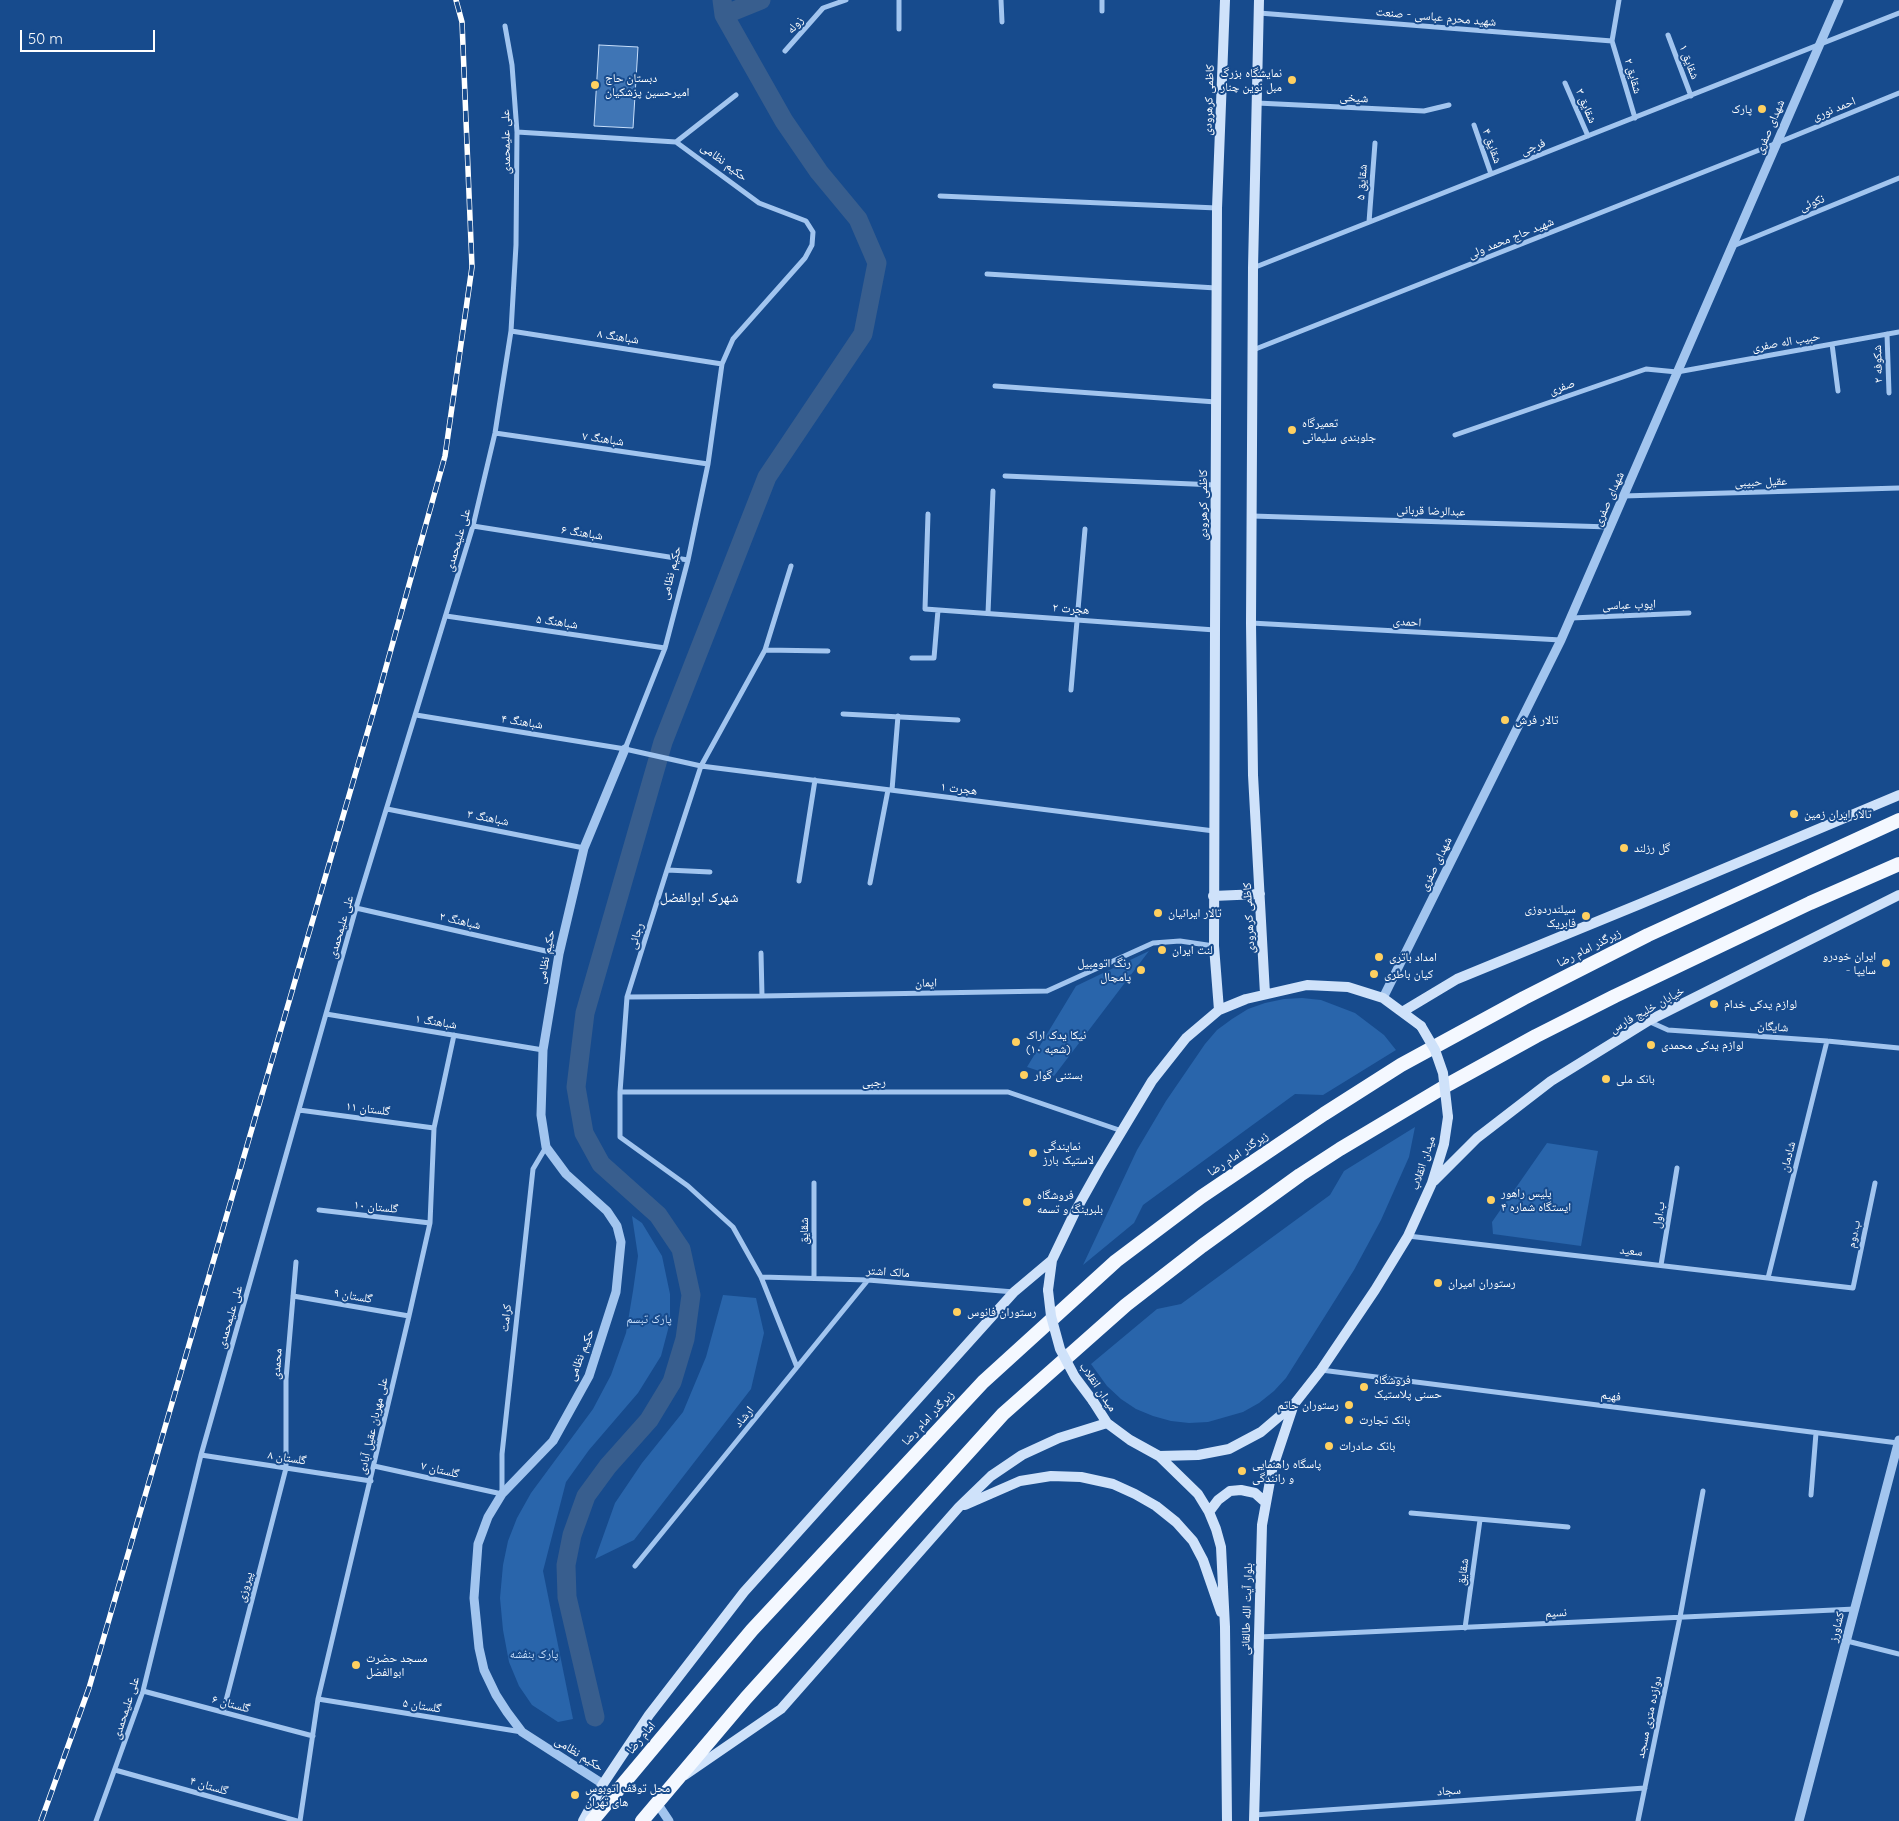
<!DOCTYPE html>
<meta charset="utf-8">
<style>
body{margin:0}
#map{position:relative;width:1899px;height:1821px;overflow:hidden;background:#174b8d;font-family:Quicksand,sans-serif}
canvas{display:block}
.scale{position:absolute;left:20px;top:30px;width:135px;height:22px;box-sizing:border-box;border:2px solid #fff;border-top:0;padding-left:6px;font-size:15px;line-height:18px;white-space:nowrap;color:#fff;-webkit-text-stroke:4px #174b8d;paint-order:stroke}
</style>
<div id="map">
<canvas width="1899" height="1821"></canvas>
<div class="scale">50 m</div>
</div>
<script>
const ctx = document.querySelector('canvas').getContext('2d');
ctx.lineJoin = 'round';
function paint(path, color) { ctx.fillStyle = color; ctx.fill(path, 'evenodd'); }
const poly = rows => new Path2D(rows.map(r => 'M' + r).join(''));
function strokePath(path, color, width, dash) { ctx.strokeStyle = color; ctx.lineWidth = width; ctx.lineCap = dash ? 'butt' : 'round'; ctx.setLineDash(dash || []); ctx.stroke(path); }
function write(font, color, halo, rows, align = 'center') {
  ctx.font = font + ' Quicksand,"Noto Naskh Arabic",sans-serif'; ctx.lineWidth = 4; ctx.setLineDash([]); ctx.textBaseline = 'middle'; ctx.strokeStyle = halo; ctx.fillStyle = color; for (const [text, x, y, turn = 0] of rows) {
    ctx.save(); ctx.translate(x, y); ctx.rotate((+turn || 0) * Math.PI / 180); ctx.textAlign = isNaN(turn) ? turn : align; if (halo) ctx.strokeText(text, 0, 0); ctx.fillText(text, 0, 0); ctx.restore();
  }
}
paint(poly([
 [1149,951,1054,1076,1027,1067,1076,986],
 [1302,998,1321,1000,1355,1013,1384,1035,1396,1050,1323,1095,1295,1094,1143,1205,1134,1223,1083,1265,1137,1150,1166,1101,1205,1044,1217,1030,1232,1019,1248,1009,1265,1003,1284,999],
 [1415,1127,1409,1157,1381,1220,1354,1270,1286,1378,1274,1391,1259,1403,1243,1412,1208,1422,1189,1423,1171,1421,1153,1416,1136,1409,1121,1399,1107,1386,1091,1364,1157,1309,1181,1304,1330,1195,1344,1171],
 [1547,1143,1598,1151,1581,1246,1493,1234,1492,1222],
 [632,1216,642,1223,662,1256,670,1294,670,1322,661,1356,638,1393,589,1450,566,1482,543,1571,573,1719,558,1722,532,1705,519,1686,509,1662,503,1630,500,1598,503,1565,508,1541,517,1518,531,1493,593,1409,611,1375,626,1333,633,1291,638,1256],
 [723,1295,756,1298,764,1333,751,1389,634,1540,595,1559,615,1503,642,1463,683,1412,706,1357]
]), '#2965ab');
strokePath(poly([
 [724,15,761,0],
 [595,1717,567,1597,566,1565,572,1535,586,1496,608,1466,649,1420,672,1382,685,1339,691,1295,681,1249,658,1215,601,1164,584,1133,576,1087,585,1013,663,742,767,477,863,334,877,263,858,219,819,172,784,121,724,15,722,0]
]), '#385e8e', 19);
const building = poly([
 [599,45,638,47,633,128,594,126,599,45]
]);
paint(building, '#3f75b5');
strokePath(building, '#c8dffb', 1);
strokePath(poly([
 [899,0,899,29],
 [1001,0,1002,22],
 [1619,0,1612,41,1635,118],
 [1102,11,1102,0],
 [1259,13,1612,41],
 [1668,35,1691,96],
 [785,51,823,8,846,0],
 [1565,83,1588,136],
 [1257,103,1424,111,1449,105],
 [1474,125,1491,174],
 [517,132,676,142,736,95],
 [940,196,1217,208],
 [1369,222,1375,143],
 [1733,246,1899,178],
 [1253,268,1899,13],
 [987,274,1216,288],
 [511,331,722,364],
 [1887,334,1889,393],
 [1832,344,1838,391],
 [1253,350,1777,143,1899,93],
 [995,386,1216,402],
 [495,433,708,464],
 [1455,435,1646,369,1677,372,1899,332],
 [1005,476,1216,485],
 [1623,496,1899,488],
 [928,514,925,609,1215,630],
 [1252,516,1610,527],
 [473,526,688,560],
 [791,566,765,650,701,766,667,870,627,997,620,1092,620,1137,688,1186,733,1227,761,1277,797,1367],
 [988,613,993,491],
 [446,616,665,648],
 [1571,618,1689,613],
 [1251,623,1561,640],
 [765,650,828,651],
 [912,658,934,658,938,610],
 [1071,690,1085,529],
 [843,714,958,720],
 [416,715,625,749,701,766,1214,831],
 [625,749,665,648,688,560,708,464,722,364,733,339,805,258,812,245,813,232,806,221,759,203,676,142],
 [892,790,898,716],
 [387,809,584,848],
 [667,870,710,872],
 [799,881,815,780],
 [870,883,888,790],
 [356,908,559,954],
 [761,953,762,996],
 [627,997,762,996,1047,991,1153,943,1180,941,1214,946],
 [326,1014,543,1050],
 [1648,1021,1668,1030,1827,1041,1899,1048],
 [620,1092,1008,1092,1122,1131],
 [299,1110,434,1128],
 [814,1183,814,1278],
 [319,1210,430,1223],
 [1408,1236,1853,1288,1875,1183],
 [1661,1265,1677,1168],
 [761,1277,868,1280,1014,1292],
 [1768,1278,1827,1041],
 [293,1296,409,1316],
 [1321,1370,1898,1443],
 [201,1455,371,1481],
 [374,1466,502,1494,502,1454,533,1169,546,1147],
 [1811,1495,1816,1433],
 [1411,1513,1568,1527],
 [635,1566,868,1280],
 [1465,1628,1480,1520],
 [1259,1637,1855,1609],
 [1847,1641,1899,1654],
 [143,1691,313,1736],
 [318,1699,522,1732],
 [223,1712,286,1468,286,1379,296,1262],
 [115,1770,297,1821],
 [1254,1815,1645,1788],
 [96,1821,143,1691,201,1455,356,908,473,526,495,433,511,331,516,245,517,132,512,65,505,26],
 [300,1821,318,1699,409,1316,430,1223,434,1128,454,1035],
 [1638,1821,1680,1617,1703,1491]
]), '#a2c5ef', 5);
strokePath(poly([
 [1383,998,1561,640,1839,0],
 [603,1784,522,1732,507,1712,496,1695,484,1670,479,1648,474,1598,478,1544,488,1517,502,1494,553,1441,589,1376,616,1292,621,1242,617,1226,607,1211,566,1174,546,1147,541,1115,543,1050,559,954,584,848,625,749],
 [657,1803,669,1821],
 [1799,1821,1899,1440]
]), '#a2c5ef', 9);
strokePath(poly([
 [1259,0,1253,268,1251,623,1253,775,1265,994],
 [1213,896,1260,894],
 [1219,1010,1214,946,1215,630,1217,208,1225,0],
 [1402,1012,1457,979,1640,904,1899,795],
 [1434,1181,1477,1138,1551,1081,1648,1021,1899,895],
 [1048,1290,1052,1260,1076,1210,1099,1169,1152,1081,1186,1038,1219,1010,1246,999,1307,985,1348,987,1383,998,1421,1026],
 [1093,1401,1107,1423,1130,1440,1159,1456,1198,1455,1229,1449,1261,1432,1295,1403,1321,1370,1375,1290,1408,1236,1432,1183,1444,1144,1448,1117],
 [1159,1456,1198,1494,1209,1512,1216,1529,1221,1547,1225,1627,1227,1821],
 [965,1505,1020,1481,1051,1476,1081,1477,1113,1484,1135,1494,1156,1506,1176,1522,1193,1541,1203,1560,1221,1612],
 [1209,1512,1218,1500,1230,1491,1241,1490,1255,1493,1265,1502],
 [685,1775,781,1709,959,1507,991,1476,1022,1455,1059,1438,1107,1423],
 [583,1821,603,1784,649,1715,744,1592,1014,1292,1052,1260],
 [1254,1821,1262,1525,1272,1470,1294,1404]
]), '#cfe2fa', 10);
strokePath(poly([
 [592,1821,752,1630,983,1382,1116,1261,1201,1197,1324,1114,1401,1065,1524,998,1648,935,1899,820],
 [642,1821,746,1698,1003,1414,1126,1305,1202,1246,1300,1175,1340,1149,1449,1084,1536,1036,1615,996,1810,903,1899,864]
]), '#f4f8ff', 14);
const rail = poly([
 [41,1821,89,1688,376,703,445,456,472,267,462,22,456,0]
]);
strokePath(rail, '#fff', 5.5);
strokePath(rail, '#174b8d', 4, [11]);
strokePath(poly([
 [1421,1026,1435,1050,1443,1073,1448,1117],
 [1048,1290,1051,1316,1060,1349,1075,1377,1093,1401]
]), '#cfe2fa', 10);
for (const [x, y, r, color] of [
 [1292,80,5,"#ffd060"],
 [595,85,5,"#ffd060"],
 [1762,109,5,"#ffd060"],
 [1292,430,5,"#ffd060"],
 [1505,720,5,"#ffd060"],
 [1794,814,5,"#ffd060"],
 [1624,848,5,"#ffd060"],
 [1158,913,5,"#ffd060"],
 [1586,916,5,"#ffd060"],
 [1162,950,5,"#ffd060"],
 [1379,957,5,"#ffd060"],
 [1886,963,5,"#ffd060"],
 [1141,970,5,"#ffd060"],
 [1374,974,5,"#ffd060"],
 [1714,1004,5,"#ffd060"],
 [1016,1042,5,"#ffd060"],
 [1651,1045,5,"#ffd060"],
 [1024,1075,5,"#ffd060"],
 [1606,1079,5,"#ffd060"],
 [1033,1153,5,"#ffd060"],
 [1491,1200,5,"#ffd060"],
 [1027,1202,5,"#ffd060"],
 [1438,1283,5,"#ffd060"],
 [957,1312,5,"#ffd060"],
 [1364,1387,5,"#ffd060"],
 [1349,1405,5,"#ffd060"],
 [1349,1420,5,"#ffd060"],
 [1329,1446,5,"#ffd060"],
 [1242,1471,5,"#ffd060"],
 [356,1665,5,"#ffd060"],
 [575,1795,5,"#ffd060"]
]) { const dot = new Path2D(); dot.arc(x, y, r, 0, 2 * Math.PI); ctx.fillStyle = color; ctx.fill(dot); strokePath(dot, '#174b8d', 2); }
write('12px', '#fff', '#174b8d', [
 ["شهید محرم عباسی - صنعت",1436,17,5],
 ["زوله",795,25,-49],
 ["شقایق ۱",1689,62,69],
 ["شقایق ۲",1633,76,74],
 ["شیخی",1354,98,3],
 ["کاظمی کرهرودی",1209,100,-88],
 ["شقایق ۳",1586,106,67],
 ["احمد نوری",1834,109,-22],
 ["شهدای صفری",1770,127,-67],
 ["علی علیمحمدی",506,142,-91],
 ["شقایق ۴",1492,146,70],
 ["فرجی",1533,147,-22],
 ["حکیم نظامی",724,162,37],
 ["شقایق ۵",1362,182,-86],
 ["نکوئی",1812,203,-22],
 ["شهید حاج محمد ولی",1511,238,-22],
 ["شباهنگ ۸",618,337,9],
 ["حبیب اله صفری",1786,342,-10],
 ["شکوفه ۲",1878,364,-92],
 ["صفری",1562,387,-19],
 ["شباهنگ ۷",603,439,8],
 ["عقیل حبیبی",1761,482,-2],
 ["شهدای صفری",1609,499,-66],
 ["کاظمی کرهرودی",1203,505,-90],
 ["عبدالرضا قربانی",1431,511,2],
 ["شباهنگ ۶",582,533,9],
 ["علی علیمحمدی",458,540,-74],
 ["حکیم نظامی",671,573,-76],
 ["ایوب عباسی",1629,605,-2],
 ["هجرت ۲",1071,609,4],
 ["شباهنگ ۵",557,622,8],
 ["احمدی",1407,622,3],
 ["شباهنگ ۴",522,722,9],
 ["هجرت ۱",959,789,7],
 ["شباهنگ ۳",488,818,11],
 ["شهدای صفری",1436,864,-64],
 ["کاظمی کرهرودی",1249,918,-93],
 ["شباهنگ ۲",460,921,13],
 ["علی علیمحمدی",341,927,-74],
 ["رجائی",636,936,-73],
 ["زیرگذر امام رضا",1589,948,-27],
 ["حکیم نظامی",546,957,-79],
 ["ایمان",926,983,-1],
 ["خیابان خلیج فارس",1647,1010,-29],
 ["شباهنگ ۱",436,1022,9],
 ["شایگان",1773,1027,4],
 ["رجبی",874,1082],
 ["گلستان ۱۱",368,1109,7],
 ["زیرگذر امام رضا",1238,1154,-34],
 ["شادمان",1788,1157,-76],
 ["میدان انقلاب",1423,1163,-72],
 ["گلستان ۱۰",376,1207,6],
 ["ب.اول",1659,1215,-80],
 ["شقایق",804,1231,-90],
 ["ب.دوم",1854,1234,-78],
 ["سعید",1631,1251,6],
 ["مالک اشتر",888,1272,4],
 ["گلستان ۹",353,1296,10],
 ["علی علیمحمدی",230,1317,-74],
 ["کرامت",506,1318,-84],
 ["حکیم نظامی",581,1355,-69],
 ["محمدی",277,1364,-86],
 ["میدان انقلاب",1098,1387,56],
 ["فهیم",1611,1396,7],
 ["ارشاد",744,1417,-51],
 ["زیرگذر امام رضا",928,1418,-47],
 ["علی مهربان عقیل آبادی",373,1426,-77],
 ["گلستان ۸",287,1458,9],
 ["گلستان ۷",440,1470,13],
 ["شقایق",1463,1572,-82],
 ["پیروزی",245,1587,-75],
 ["بلوار آیت الله طالقانی",1247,1609,-88],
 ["نسیم",1556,1613,-3],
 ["کشاورز",1837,1627,-76],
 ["گلستان ۶",231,1704,15],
 ["گلستان ۵",422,1706,9],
 ["علی علیمحمدی",126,1708,-72],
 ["دوازده متری مسجد",1649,1717,-78],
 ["امام رضا",641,1738,-50],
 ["حکیم نظامی",579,1754,32],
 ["گلستان ۴",209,1786,16],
 ["سجاد",1449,1791,-4]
]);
write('12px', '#fff', '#174b8d', [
 ["نمایشگاه بزرگ",1282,73,"right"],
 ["مبل نوین چنار",1282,87,"right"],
 ["دبستان حاج",605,78],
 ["امیرحسین پزشکیان",605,92],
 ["پارک",1752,109,"right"],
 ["تعمیرگاه",1302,423],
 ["جلوبندی سلیمانی",1302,437],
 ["تالار فرش",1515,720],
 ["تالار ایران زمین",1804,814],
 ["گل رزلند",1634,848],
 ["سیلندردوزی",1576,909,"right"],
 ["فابریک",1576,923,"right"],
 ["تالار ایرانیان",1168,913],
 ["لنت ایران",1172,950],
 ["ایران خودرو",1876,956,"right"],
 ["- سایپا",1876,970,"right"],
 ["امداد باتری",1389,957],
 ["رنگ اتومبیل",1131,963,"right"],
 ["پامچال",1131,977,"right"],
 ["کیان باطری",1384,974],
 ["لوازم یدکی خدام",1724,1004],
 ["نیکا یدک اراک",1026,1035],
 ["(شعبه ۱۰)",1026,1049],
 ["لوازم یدکی محمدی",1661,1045],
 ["بستنی گوار",1034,1075],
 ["بانک ملی",1616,1079],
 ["نمایندگی",1043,1146],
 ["لاستیک بارز",1043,1160],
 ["پلیس راهور",1501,1193],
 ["ایستگاه شماره ۴",1501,1207],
 ["فروشگاه",1037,1195],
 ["بلبرینگ و تسمه",1037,1209],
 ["رستوران امیران",1448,1283],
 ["رستوران فانوس",967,1312],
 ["فروشگاه",1374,1380],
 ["حسنی پلاستیک",1374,1394],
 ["رستوران حاتم",1339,1405,"right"],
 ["بانک تجارت",1359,1420],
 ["بانک صادرات",1339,1446],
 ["پاسگاه راهنمایی",1252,1464],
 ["و رانندگی",1252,1478],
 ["مسجد حضرت",366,1658],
 ["ابوالفضل",366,1672],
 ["محل توقف اتوبوس",585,1788],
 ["های تهران",585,1802]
], 'left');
write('12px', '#c8dffb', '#174b8d', [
 ["پارک تبسم",649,1319],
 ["پارک بنفشه",534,1654]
]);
write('14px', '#fff', '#174b8d', [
 ["شهرک ابوالفضل",699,898]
]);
</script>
